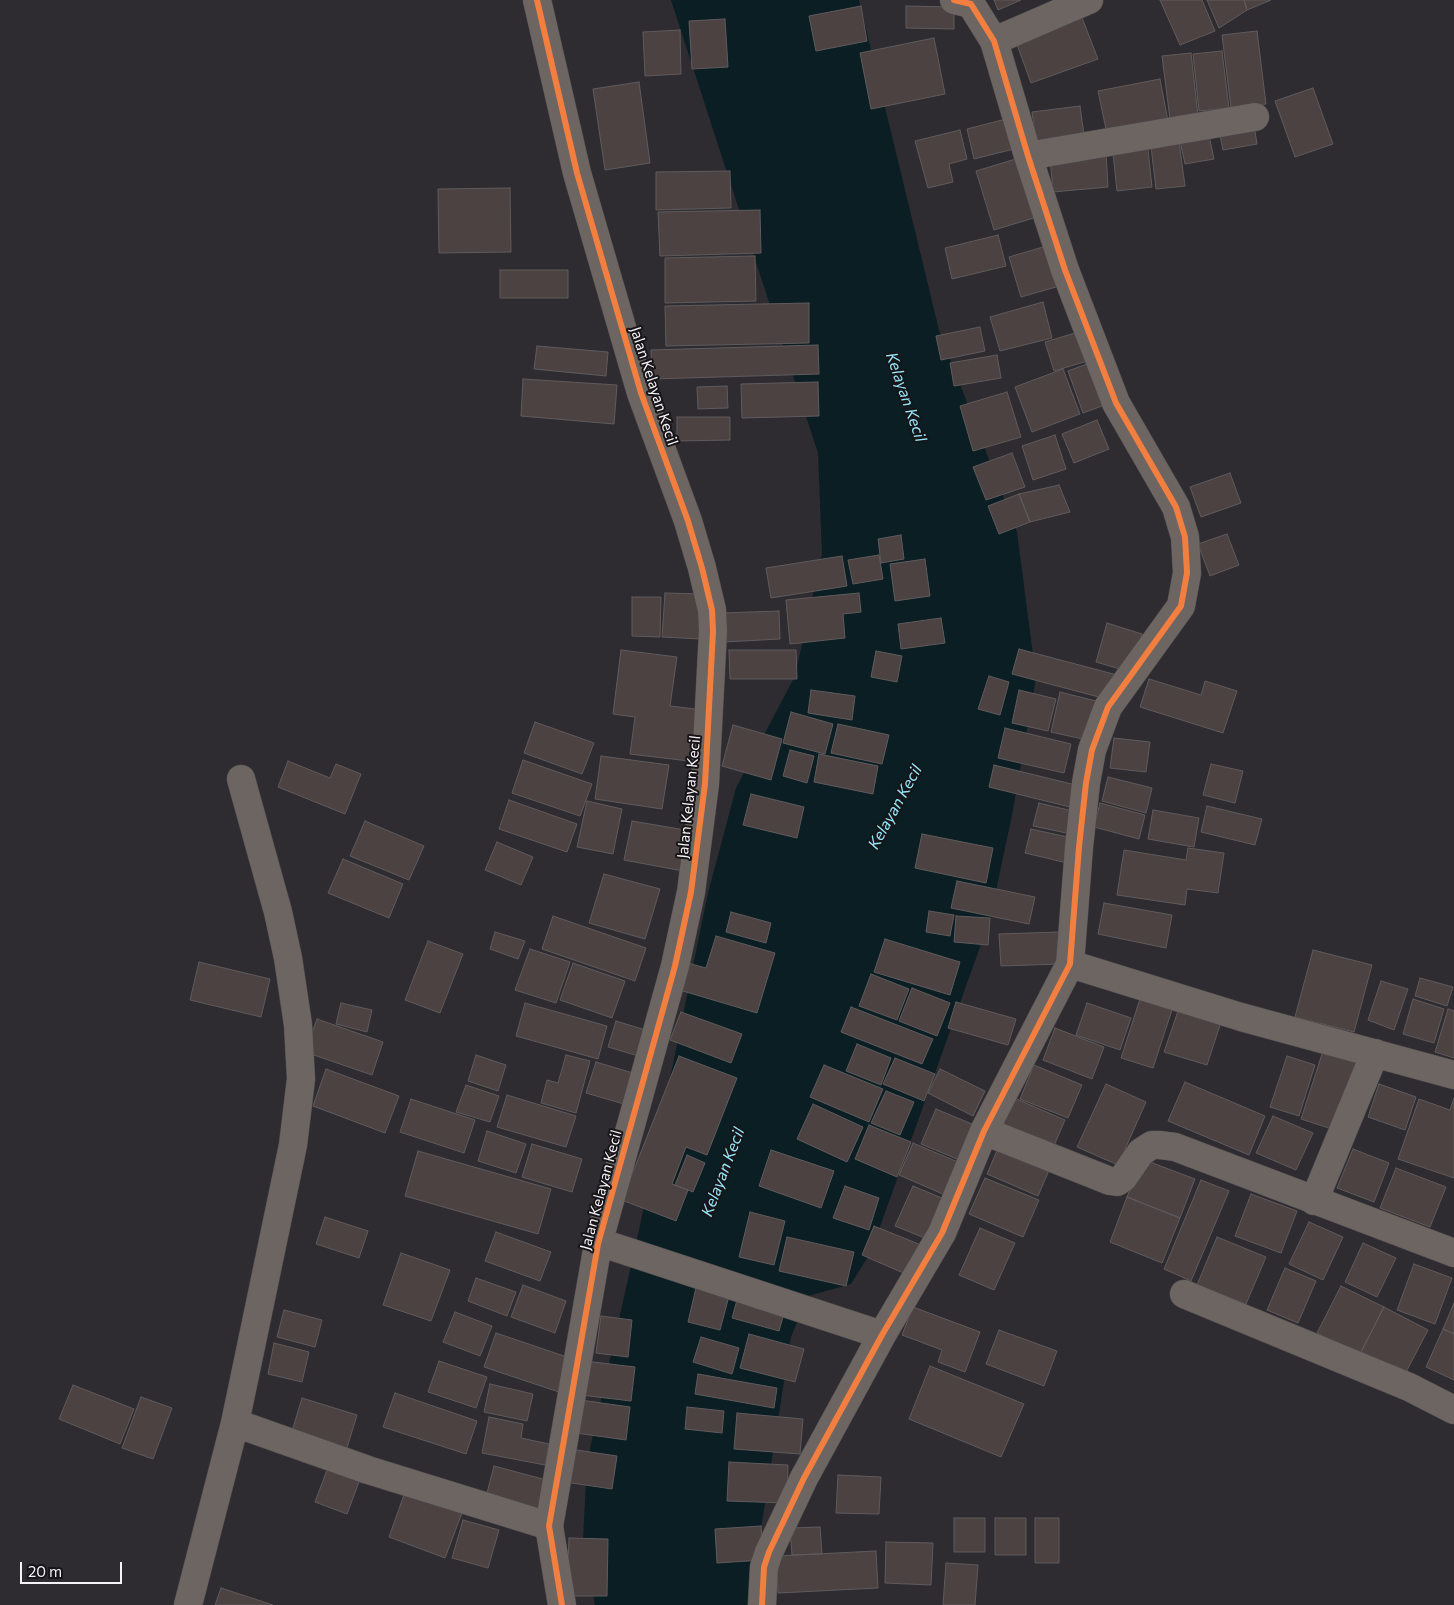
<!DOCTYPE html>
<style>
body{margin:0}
#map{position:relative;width:1454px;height:1605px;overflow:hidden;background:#2f2c31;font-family:Commissioner,sans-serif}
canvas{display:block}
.scale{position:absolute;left:20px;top:1562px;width:102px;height:22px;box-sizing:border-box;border:2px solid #f6f3f7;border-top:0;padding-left:6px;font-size:15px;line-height:18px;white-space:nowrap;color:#f6f3f7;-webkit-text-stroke:4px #171518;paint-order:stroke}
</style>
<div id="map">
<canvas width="1454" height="1605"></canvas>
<div class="scale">20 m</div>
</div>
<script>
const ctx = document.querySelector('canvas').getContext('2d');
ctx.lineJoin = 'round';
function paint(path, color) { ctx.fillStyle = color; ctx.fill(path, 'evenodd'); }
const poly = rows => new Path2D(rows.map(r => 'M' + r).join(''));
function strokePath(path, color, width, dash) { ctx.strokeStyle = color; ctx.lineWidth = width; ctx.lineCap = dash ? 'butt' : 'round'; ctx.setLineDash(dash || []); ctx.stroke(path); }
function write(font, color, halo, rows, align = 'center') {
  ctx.font = font + ' Commissioner,sans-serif'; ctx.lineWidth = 4; ctx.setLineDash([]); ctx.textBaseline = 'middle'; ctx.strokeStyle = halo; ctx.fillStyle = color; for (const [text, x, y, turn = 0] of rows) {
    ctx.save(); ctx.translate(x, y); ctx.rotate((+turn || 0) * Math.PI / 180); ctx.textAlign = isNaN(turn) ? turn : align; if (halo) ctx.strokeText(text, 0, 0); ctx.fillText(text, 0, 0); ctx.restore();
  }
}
paint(poly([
 [671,0,859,0,939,330,1017,532,1036,678,1012,815,990,919,871,1252,851,1284,808,1296,791,1337,757,1554,757,1605,595,1605,583,1540,587,1462,639,1230,708,893,736,788,795,676,822,554,818,453]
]), '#0a1e23');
const building = poly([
 [994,0,1021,0,998,10,994,0],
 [1160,0,1202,0,1215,31,1180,45,1160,0],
 [1207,0,1244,0,1247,10,1219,28,1207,0],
 [1244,0,1271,0,1247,10,1244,0],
 [861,6,867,41,816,51,809,16,861,6],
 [906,6,954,7,954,29,906,28,906,6],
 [1081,15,1098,59,1031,83,1015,39,1081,15],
 [725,19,728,67,692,69,689,21,725,19],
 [680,30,681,74,645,76,643,32,680,30],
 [1257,31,1266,104,1231,108,1222,35,1257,31],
 [934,38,945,94,871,109,860,53,934,38],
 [1222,51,1229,108,1199,111,1193,54,1222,51],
 [1191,53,1198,116,1170,119,1162,56,1191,53],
 [1160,79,1168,121,1107,134,1098,91,1160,79],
 [639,82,650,163,605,170,593,89,639,82],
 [1313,88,1333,144,1295,157,1275,101,1313,88],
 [1080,106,1084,135,1036,142,1032,112,1080,106],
 [1010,118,1018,148,974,159,967,129,1010,118],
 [1253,119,1257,144,1223,150,1218,125,1253,119],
 [960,130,967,159,949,164,953,182,928,188,915,141,960,130],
 [1208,130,1214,159,1185,164,1179,136,1208,130],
 [1178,134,1185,186,1156,189,1150,138,1178,134],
 [1147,140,1152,187,1117,191,1112,144,1147,140],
 [1106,152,1108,187,1053,192,1050,156,1106,152],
 [1019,158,1037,217,994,230,976,171,1019,158],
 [730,171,731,208,656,210,656,172,730,171],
 [510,188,511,252,439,253,438,189,510,188],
 [760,210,761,253,660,256,658,212,760,210],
 [998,235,1006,266,952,279,945,248,998,235],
 [1050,245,1063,285,1021,297,1009,257,1050,245],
 [755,256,756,301,665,303,665,258,755,256],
 [500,270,568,270,568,298,500,298,500,270],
 [1043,302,1052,338,1000,351,990,317,1043,302],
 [809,303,809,343,666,346,665,306,809,303],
 [980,327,985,351,941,360,936,336,980,327],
 [1085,330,1094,359,1054,371,1045,342,1085,330],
 [818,345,819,374,652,379,651,350,818,345],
 [537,346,608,352,606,376,534,369,537,346],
 [997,355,1001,378,954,386,950,363,997,355],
 [1095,361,1110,403,1083,413,1068,371,1095,361],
 [1063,369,1080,414,1032,432,1015,387,1063,369],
 [523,379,617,385,614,424,521,416,523,379],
 [818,382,819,416,742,418,741,384,818,382],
 [727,386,728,408,698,409,697,387,727,386],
 [1007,392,1021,437,973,451,960,406,1007,392],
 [677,417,730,417,730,440,677,441,677,417],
 [1097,420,1109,449,1074,463,1062,434,1097,420],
 [1055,435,1066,469,1033,480,1022,446,1055,435],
 [1012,453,1025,487,986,500,973,467,1012,453],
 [1230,473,1241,503,1201,517,1190,487,1230,473],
 [1059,485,1070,512,1030,522,1019,494,1059,485],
 [1019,494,1030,522,999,534,988,506,1019,494],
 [1227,534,1239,565,1210,576,1198,544,1227,534],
 [901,535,904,559,881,563,878,539,901,535],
 [879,555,883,579,853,584,848,560,879,555],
 [842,556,847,586,771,598,766,568,842,556],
 [925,559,930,596,895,601,890,564,925,559],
 [665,593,703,594,700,639,662,637,665,593],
 [859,593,861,612,843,614,845,638,790,644,786,600,859,593],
 [632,597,661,597,660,637,632,636,632,597],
 [779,611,780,639,724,642,722,613,779,611],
 [941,618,945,643,901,649,898,624,941,618],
 [1107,623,1142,634,1130,672,1096,662,1107,623],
 [1019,649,1117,675,1110,700,1012,674,1019,649],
 [621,650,677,657,670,706,704,710,697,762,630,754,635,717,613,714,621,650],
 [729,650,796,650,797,679,730,679,729,650],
 [876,651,902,656,897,682,871,677,876,651],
 [989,676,1009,682,1000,715,978,709,989,676],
 [1149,679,1201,695,1205,681,1237,691,1223,733,1140,707,1149,679],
 [811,690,855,696,852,720,808,713,811,690],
 [1019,690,1056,699,1048,731,1012,723,1019,690],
 [1060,692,1096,701,1087,740,1051,732,1060,692],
 [791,712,833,724,825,754,783,743,791,712],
 [535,722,594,743,582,774,524,753,535,722],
 [838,724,889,735,882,764,831,753,838,724],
 [733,725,782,739,771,780,722,766,733,725],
 [1005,728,1071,744,1064,773,998,758,1005,728],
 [1114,738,1150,742,1146,772,1110,768,1114,738],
 [790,750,814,756,807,783,783,776,790,750],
 [819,754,878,766,873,794,814,782,819,754],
 [601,756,669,765,662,809,595,799,601,756],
 [523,760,592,784,580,816,512,793,523,760],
 [288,761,330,778,336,764,361,774,345,814,278,787,288,761],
 [1211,764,1243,771,1235,803,1203,795,1211,764],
 [994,765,1084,787,1078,809,989,787,994,765],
 [1108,777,1152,788,1146,813,1102,801,1108,777],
 [751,794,804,807,797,838,743,825,751,794],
 [509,800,577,824,567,852,499,829,509,800],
 [587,801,622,809,613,854,577,847,587,801],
 [1039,803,1081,813,1076,835,1033,826,1039,803],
 [1100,803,1145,815,1139,839,1094,827,1100,803],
 [1207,806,1262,819,1255,845,1201,832,1207,806],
 [1153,810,1199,818,1194,847,1148,839,1153,810],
 [365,821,424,846,409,880,350,856,365,821],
 [632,821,691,831,683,871,624,860,632,821],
 [1031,829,1072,838,1067,863,1025,853,1031,829],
 [922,834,993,848,986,883,915,868,922,834],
 [497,842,533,857,521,885,485,870,497,842],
 [1188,848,1224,853,1218,893,1187,889,1185,905,1117,895,1124,850,1186,860,1188,848],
 [343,859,403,884,389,918,328,893,343,859],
 [604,874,660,889,645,939,589,923,604,874],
 [957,881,1035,897,1029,924,951,908,957,881],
 [1104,903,1172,915,1166,948,1098,934,1104,903],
 [929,911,954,915,950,936,926,932,929,911],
 [731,912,771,923,766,943,726,932,731,912],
 [553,916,646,948,635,981,542,949,553,916],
 [956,916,990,918,988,945,954,942,956,916],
 [495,932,525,941,518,959,490,949,495,932],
 [1059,932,1060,964,1001,966,999,934,1059,932],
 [716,936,775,953,757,1013,676,989,684,962,706,968,716,936],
 [885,939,960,962,950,995,874,972,885,939],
 [428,941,463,954,440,1013,405,1000,428,941],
 [530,949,570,962,556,1003,515,990,530,949],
 [1313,950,1372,965,1354,1032,1295,1017,1313,950],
 [199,962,270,979,261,1017,190,1000,199,962],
 [573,963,625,981,612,1018,560,1000,573,963],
 [871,974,909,989,897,1020,859,1006,871,974],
 [1420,978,1453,987,1447,1006,1415,996,1420,978],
 [1381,981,1408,989,1394,1030,1368,1020,1381,981],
 [912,988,950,1003,937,1036,899,1021,912,988],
 [1140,999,1172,1010,1153,1068,1121,1058,1140,999],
 [1413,999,1444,1009,1434,1043,1403,1034,1413,999],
 [956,1002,1016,1019,1008,1045,948,1028,956,1002],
 [341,1003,372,1010,367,1032,336,1024,341,1003],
 [525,1003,607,1026,598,1059,516,1036,525,1003],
 [1087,1003,1131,1018,1120,1050,1076,1035,1087,1003],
 [1180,1005,1222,1019,1207,1065,1164,1052,1180,1005],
 [851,1007,933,1039,922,1064,841,1032,851,1007],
 [1448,1009,1454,1011,1454,1058,1435,1052,1448,1009],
 [681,1012,742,1034,731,1063,670,1040,681,1012],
 [317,1019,383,1042,372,1075,305,1052,317,1019],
 [616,1021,652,1032,645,1058,608,1047,616,1021],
 [1055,1028,1104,1047,1092,1079,1043,1060,1055,1028],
 [857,1044,891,1058,881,1085,846,1071,857,1044],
 [1324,1048,1357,1059,1335,1130,1301,1119,1324,1048],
 [476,1055,506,1065,498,1091,468,1081,476,1055],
 [566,1055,590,1061,576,1113,541,1103,547,1080,558,1083,566,1055],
 [679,1056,737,1078,707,1155,686,1147,672,1184,688,1190,676,1221,622,1200,679,1056],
 [1287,1056,1315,1065,1299,1116,1270,1107,1287,1056],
 [895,1058,935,1074,924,1101,883,1084,895,1058],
 [596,1062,633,1073,624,1104,586,1093,596,1062],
 [824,1065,883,1089,869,1122,810,1097,824,1065],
 [1034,1065,1082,1085,1068,1118,1020,1099,1034,1065],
 [326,1069,399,1096,385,1133,313,1106,326,1069],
 [940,1069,985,1091,973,1116,928,1093,940,1069],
 [1185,1082,1265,1116,1249,1155,1168,1121,1185,1082],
 [1106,1084,1146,1102,1118,1165,1077,1147,1106,1084],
 [1379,1084,1416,1097,1405,1130,1368,1117,1379,1084],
 [466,1085,499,1096,490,1122,456,1112,466,1085],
 [886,1091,914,1102,900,1135,871,1123,886,1091],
 [507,1095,576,1116,566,1147,497,1127,507,1095],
 [1012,1097,1065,1120,1053,1148,1000,1125,1012,1097],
 [1454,1098,1454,1178,1398,1159,1419,1099,1450,1110,1454,1098],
 [411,1099,475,1120,464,1153,400,1132,411,1099],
 [813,1104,863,1127,847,1162,797,1139,813,1104],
 [936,1109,984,1129,969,1164,921,1144,936,1109],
 [1273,1116,1313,1133,1296,1170,1256,1153,1273,1116],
 [869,1125,911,1142,897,1177,855,1159,869,1125],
 [487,1131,526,1144,516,1173,478,1161,487,1131],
 [913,1143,958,1162,945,1195,899,1175,913,1143],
 [532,1144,582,1159,572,1192,522,1177,532,1144],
 [999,1146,1050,1168,1038,1196,987,1174,999,1146],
 [1353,1149,1389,1163,1374,1202,1337,1188,1353,1149],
 [771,1150,834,1171,821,1208,759,1186,771,1150],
 [418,1151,551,1189,538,1234,405,1196,418,1151],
 [687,1155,705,1163,693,1192,675,1185,687,1155],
 [1142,1159,1195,1179,1180,1218,1127,1197,1142,1159],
 [1396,1168,1446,1187,1430,1227,1380,1208,1396,1168],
 [985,1178,1039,1200,1023,1237,969,1214,985,1178],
 [1201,1180,1229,1191,1191,1281,1164,1269,1201,1180],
 [845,1186,879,1198,869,1230,833,1218,845,1186],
 [913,1186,949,1201,932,1241,895,1226,913,1186],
 [1251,1194,1297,1211,1281,1253,1235,1236,1251,1194],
 [1127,1197,1180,1218,1162,1263,1110,1242,1127,1197],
 [750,1212,785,1221,774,1265,739,1257,750,1212],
 [325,1217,368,1231,359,1258,316,1244,325,1217],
 [1309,1222,1343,1237,1323,1280,1289,1264,1309,1222],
 [874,1226,921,1245,908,1275,862,1255,874,1226],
 [980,1228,1015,1243,994,1290,959,1275,980,1228],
 [496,1232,551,1252,540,1281,485,1261,496,1232],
 [787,1237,854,1252,846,1286,779,1271,787,1237],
 [1217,1237,1266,1257,1246,1304,1197,1285,1217,1237],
 [1363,1243,1396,1258,1377,1297,1345,1282,1363,1243],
 [401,1253,450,1270,431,1321,383,1305,401,1253],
 [1414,1264,1452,1278,1435,1324,1397,1310,1414,1264],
 [1285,1268,1316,1281,1298,1323,1267,1310,1285,1268],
 [476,1278,516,1292,507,1316,468,1301,476,1278],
 [523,1285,566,1301,555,1333,511,1317,523,1285],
 [1341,1286,1384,1307,1360,1354,1317,1333,1341,1286],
 [696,1288,729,1296,720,1330,688,1322,696,1288],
 [737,1300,784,1313,779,1331,732,1318,737,1300],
 [1454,1303,1454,1334,1443,1329,1454,1303],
 [913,1307,980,1332,965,1372,938,1362,942,1350,902,1335,913,1307],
 [1384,1307,1428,1330,1405,1374,1361,1352,1384,1307],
 [284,1310,322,1320,315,1347,277,1337,284,1310],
 [455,1312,492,1326,480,1356,443,1342,455,1312],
 [601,1316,632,1320,628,1357,596,1353,601,1316],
 [1443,1329,1454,1334,1454,1380,1426,1367,1443,1329],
 [999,1330,1057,1351,1044,1386,986,1364,999,1330],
 [496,1333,570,1358,559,1392,484,1367,496,1333],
 [749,1334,804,1349,795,1382,740,1368,749,1334],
 [701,1337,739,1348,732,1374,693,1362,701,1337],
 [274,1343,309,1352,302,1382,268,1374,274,1343],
 [439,1361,487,1377,476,1408,428,1392,439,1361],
 [585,1361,635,1367,631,1401,581,1395,585,1361],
 [930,1366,1024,1404,1001,1457,909,1419,930,1366],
 [698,1374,777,1388,774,1408,695,1394,698,1374],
 [490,1384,533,1394,527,1421,484,1412,490,1384],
 [73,1385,134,1409,120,1444,59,1419,73,1385],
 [395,1393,477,1421,466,1454,383,1427,395,1393],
 [141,1397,172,1408,153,1459,122,1448,141,1397],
 [302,1398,357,1415,347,1448,292,1431,302,1398],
 [573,1399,630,1407,626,1440,569,1432,573,1399],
 [687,1407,724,1411,722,1433,685,1429,687,1407],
 [737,1413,803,1419,800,1454,734,1449,737,1413],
 [489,1417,523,1424,521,1438,549,1444,545,1465,482,1453,489,1417],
 [570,1449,617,1456,612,1489,565,1482,570,1449],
 [330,1462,362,1474,347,1514,315,1502,330,1462],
 [729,1462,788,1465,787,1503,727,1501,729,1462],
 [494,1466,550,1481,542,1511,486,1497,494,1466],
 [838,1475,881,1477,879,1514,836,1513,838,1475],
 [405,1492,462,1513,445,1558,389,1537,405,1492],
 [954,1518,985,1518,985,1552,954,1552,954,1518],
 [995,1518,1026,1518,1026,1555,995,1555,995,1518],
 [1035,1518,1059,1518,1059,1563,1035,1563,1035,1518],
 [463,1520,499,1530,488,1568,452,1558,463,1520],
 [761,1526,763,1560,717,1563,715,1529,761,1526],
 [820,1527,822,1554,792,1555,790,1528,820,1527],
 [569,1538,608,1539,607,1596,567,1596,569,1538],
 [886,1542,933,1543,931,1585,885,1583,886,1542],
 [876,1551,878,1588,778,1593,776,1556,876,1551],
 [946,1563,978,1565,975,1605,943,1605,946,1563],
 [221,1588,273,1605,215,1605,221,1588]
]);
paint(building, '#4d4242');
strokePath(building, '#5f5b5d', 1);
const minor = poly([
 [537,0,577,173,641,393,688,521,702,568,712,610,713,631,705,784,691,892,675,966,598,1244,549,1526,562,1605],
 [994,41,1089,0],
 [1028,156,1255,117],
 [1070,964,1241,1017,1454,1075],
 [984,1131,1110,1181,1117,1182,1123,1178,1141,1152,1152,1145,1160,1145,1175,1147,1454,1253],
 [1314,1201,1375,1053],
 [598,1244,614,1247,882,1335],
 [1184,1294,1409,1387,1454,1410],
 [235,1423,368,1470,549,1526],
 [188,1605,235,1423,293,1145,301,1079,298,1025,288,958,278,912,241,779],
 [762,1605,764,1567,769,1552,804,1478,882,1335,942,1233,984,1131,1070,964,1079,847,1086,783,1092,750,1108,707,1181,606,1187,573,1185,537,1176,507,1116,403,1065,270,1028,156,994,41,971,4,954,0]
]);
strokePath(minor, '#4b494c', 29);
strokePath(minor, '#6c6561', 28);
strokePath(poly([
 [537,0,577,173,641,393,688,521,702,568,712,610,713,631,705,784,691,892,675,966,598,1244,549,1526,562,1605],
 [762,1605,764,1567,769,1552,804,1478,882,1335,942,1233,984,1131,1070,964,1079,847,1086,783,1092,750,1108,707,1181,606,1187,573,1185,537,1176,507,1116,403,1065,270,1028,156,994,41,971,4,954,0]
]), '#f27e40', 6);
write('15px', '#f6f3f7', '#171518', [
 ["Jalan Kelayan Kecil",654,386,72],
 ["Jalan Kelayan Kecil",689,797,-84],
 ["Jalan Kelayan Kecil",601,1190,-75]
]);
write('italic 16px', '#93e6fa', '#171518', [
 ["Kelayan Kecil",906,397,71],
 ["Kelayan Kecil",895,807,-61],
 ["Kelayan Kecil",723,1172,-69]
]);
</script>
